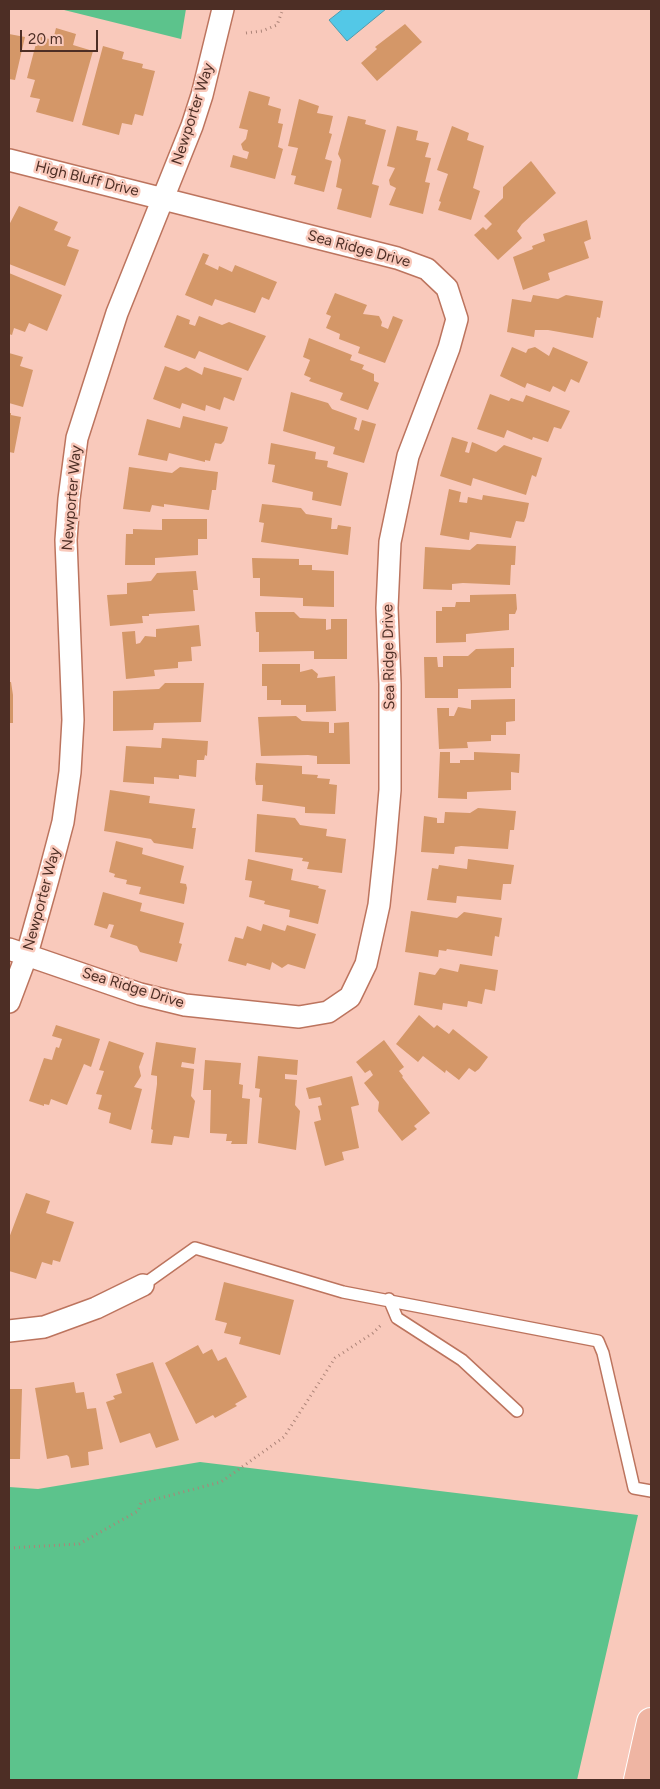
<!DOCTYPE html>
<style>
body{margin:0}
#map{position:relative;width:660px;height:1789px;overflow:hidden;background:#f9c9bb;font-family:Figtree,sans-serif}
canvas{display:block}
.frame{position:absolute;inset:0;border:10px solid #4d2e25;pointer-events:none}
.scale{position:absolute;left:20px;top:30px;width:78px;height:22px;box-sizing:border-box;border:2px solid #4d2e25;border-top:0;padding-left:6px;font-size:15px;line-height:18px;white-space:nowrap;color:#4d2e25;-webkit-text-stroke:4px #f9c9bb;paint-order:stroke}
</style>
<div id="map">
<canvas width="660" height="1789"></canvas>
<div class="frame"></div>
<div class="scale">20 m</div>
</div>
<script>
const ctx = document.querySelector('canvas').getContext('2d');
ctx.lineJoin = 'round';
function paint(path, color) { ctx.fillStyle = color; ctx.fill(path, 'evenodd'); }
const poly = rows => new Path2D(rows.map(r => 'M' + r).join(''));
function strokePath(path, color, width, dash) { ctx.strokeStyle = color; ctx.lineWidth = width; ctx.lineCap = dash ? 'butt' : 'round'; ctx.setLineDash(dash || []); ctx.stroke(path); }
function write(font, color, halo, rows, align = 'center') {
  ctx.font = font + ' Figtree,sans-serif'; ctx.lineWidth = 5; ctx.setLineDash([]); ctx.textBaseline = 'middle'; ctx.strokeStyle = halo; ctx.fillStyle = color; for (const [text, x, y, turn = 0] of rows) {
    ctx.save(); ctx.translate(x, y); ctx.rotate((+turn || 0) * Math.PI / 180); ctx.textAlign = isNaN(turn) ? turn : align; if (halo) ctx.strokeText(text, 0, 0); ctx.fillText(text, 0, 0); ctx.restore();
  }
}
paint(poly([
 [60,9,186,9,181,39],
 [200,1462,638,1515,577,1780,9,1780,9,1487,38,1489]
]), '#5cc38c');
const water = poly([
 [343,9,386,9,347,41,329,20,343,9]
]);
paint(water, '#53c8e7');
strokePath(water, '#519aad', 1);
paint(poly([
 [405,24,422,42,377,81,361,63,377,49,375,47],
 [56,28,76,34,73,45,93,51,73,122,36,112,40,99,30,97,35,80,27,78,38,36,53,40],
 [9,34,25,37,15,80,9,79],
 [103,46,124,52,122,59,143,64,142,68,155,71,143,116,135,114,132,125,122,123,119,135,82,125],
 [249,91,270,97,268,105,281,109,278,123,283,124,278,147,283,149,275,179,230,167,233,155,247,159,249,152,243,150,241,144,246,139,248,130,239,128],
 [299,99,319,106,317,113,333,116,329,133,332,134,325,159,332,161,324,192,294,184,296,176,291,175,298,148,288,146],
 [348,116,366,120,365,124,386,130,372,184,379,186,371,218,337,209,342,189,336,187,341,160,338,154],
 [397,126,418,131,416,140,429,143,425,157,431,158,425,182,430,183,423,214,389,205,396,188,390,185,389,180,395,168,387,166],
 [452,126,469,133,467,140,484,146,473,188,480,191,471,220,438,210,441,202,439,201,448,174,437,170],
 [531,161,556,193,522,224,517,231,522,238,498,260,474,235,483,227,486,230,492,224,484,216,503,198,503,187],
 [19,206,58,222,54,230,71,237,67,246,79,250,65,286,9,264,9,225],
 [587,220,591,239,584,242,589,258,548,273,550,280,523,290,513,257,533,249,532,246,545,241,543,234],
 [203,253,209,255,205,264,218,270,219,266,232,272,235,265,277,282,269,300,262,297,255,313,215,299,212,306,185,295],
 [9,273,62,295,47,331,29,323,25,332,14,328,12,335,9,334],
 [335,293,367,305,363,314,379,316,382,322,381,326,388,329,393,316,403,320,385,363,358,353,360,347,339,339,340,334,326,328,331,316,326,314],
 [533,295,558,299,566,295,603,301,600,318,597,317,593,338,548,330,535,330,534,337,507,332,512,299,531,302],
 [177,315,190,320,189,324,195,326,199,316,222,325,229,322,266,336,248,371,199,351,195,359,164,347],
 [309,338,352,355,350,360,364,365,362,369,374,374,374,381,379,383,368,410,340,400,343,393,309,381,311,378,304,375,310,360,303,357],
 [512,347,526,353,528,349,535,347,549,356,553,347,588,362,579,383,571,379,565,392,553,386,550,392,527,383,525,388,500,376],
 [9,353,23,357,20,366,33,370,23,407,9,403],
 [165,366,179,371,186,367,202,375,204,367,242,378,234,401,224,397,220,410,206,405,205,411,182,403,180,409,153,399],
 [291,392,328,403,332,409,357,418,354,429,359,431,362,420,376,424,364,463,333,454,335,447,283,431],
 [490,394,509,401,511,398,523,402,526,395,570,411,561,429,554,427,548,442,533,437,532,440,507,430,504,438,477,429],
 [9,413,11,413,11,415,21,417,14,453,9,452],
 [183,416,228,427,224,441,221,444,215,443,210,461,205,460,205,462,169,453,167,461,138,455,147,419,180,428],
 [452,437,468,442,465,452,469,453,472,442,496,452,504,445,542,458,536,477,532,475,526,495,473,478,471,486,440,476],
 [271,443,316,452,315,459,328,461,327,467,348,473,341,506,312,500,313,492,272,482,275,465,268,464],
 [129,467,172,473,180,467,218,472,216,490,212,490,209,510,164,504,164,507,152,505,150,512,123,509],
 [449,489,461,492,459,502,467,503,468,497,482,500,483,495,529,503,526,517,524,522,516,521,511,538,470,532,469,540,440,535],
 [262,504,301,508,306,514,332,518,331,529,337,529,338,525,351,527,348,555,261,542,264,523,259,522],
 [162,519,207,519,207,539,198,539,198,555,155,558,155,565,125,565,126,534,133,534,133,529,162,530],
 [477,544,516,546,515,565,511,565,510,585,463,583,452,584,452,590,423,589,425,547,470,550],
 [252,558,299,559,299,565,312,565,312,570,334,571,334,607,303,606,303,598,260,596,260,578,253,578],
 [196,571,198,590,193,590,195,611,149,614,149,616,142,616,143,623,110,626,107,595,127,594,127,583,151,581,157,573],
 [516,594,517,609,515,614,509,614,509,630,466,634,466,642,436,643,436,611,442,611,442,607,455,607,456,602,470,602,470,595],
 [255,612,294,612,300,618,326,619,326,630,331,629,331,619,347,619,347,659,314,659,314,651,259,652,259,632,256,632],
 [199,625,201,646,191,647,192,661,178,662,178,668,154,670,155,676,126,679,122,632,135,631,136,644,140,643,145,636,156,637,156,629],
 [514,648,514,667,511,667,511,688,458,689,458,698,425,698,424,657,437,657,438,667,443,667,443,656,468,656,476,649],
 [262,664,300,664,300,672,312,669,318,674,317,678,335,676,336,711,306,712,306,705,281,705,281,700,267,700,267,686,262,686],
 [9,682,11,682,13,695,13,723,9,723],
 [165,683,204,683,201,722,154,723,153,730,113,731,113,691,159,689],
 [515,699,515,721,506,722,506,735,491,735,491,741,467,742,468,748,439,749,437,708,449,708,449,716,454,716,458,707,471,709,471,700],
 [296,716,302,721,329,722,329,733,334,733,334,723,349,722,350,764,317,764,317,756,308,755,261,756,258,717],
 [162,738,208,741,207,756,205,755,204,760,197,760,196,777,179,775,179,779,154,777,154,784,123,782,126,746,161,748],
 [440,752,450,752,450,763,460,763,460,760,474,760,474,752,520,754,519,773,511,772,511,790,467,792,467,799,438,798],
 [256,763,302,766,302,774,318,775,317,778,330,779,329,784,337,785,335,814,305,813,305,807,262,801,263,785,256,785,255,779],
 [110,790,150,796,149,803,195,809,192,828,196,828,193,849,154,843,151,839,104,831],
 [478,808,516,811,514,830,510,830,508,849,461,846,455,847,454,854,421,852,424,816,437,818,437,823,444,823,445,812,470,813],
 [257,814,295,818,300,825,327,829,326,836,346,839,342,873,307,869,309,862,302,861,303,858,255,852],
 [116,841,143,848,142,854,184,866,180,883,186,884,187,888,184,904,139,894,141,887,126,884,127,880,114,877,115,874,109,872],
 [248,859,293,869,291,880,319,886,318,888,326,890,318,924,289,917,290,910,264,904,265,901,249,897,252,881,245,880],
 [468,859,514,865,511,884,503,884,501,900,457,896,456,903,427,900,432,868,438,869,439,865,467,869],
 [103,892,142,903,140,911,184,923,179,943,182,944,177,962,140,952,137,946,110,937,114,925,109,924,107,929,94,925],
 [411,911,457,918,464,912,502,918,499,937,495,936,492,956,447,949,446,951,439,950,438,957,405,952],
 [263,924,285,931,287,925,316,934,305,969,288,964,282,968,272,962,270,970,247,963,246,966,228,961,235,937,243,939,247,926,261,931],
 [460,964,498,970,495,991,485,989,482,1004,468,1001,467,1007,443,1003,442,1010,414,1005,419,972,435,975,440,968,458,972],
 [419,1015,434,1028,437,1025,449,1034,453,1029,488,1057,479,1069,475,1072,469,1068,459,1080,446,1070,445,1073,423,1056,418,1062,396,1044],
 [56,1025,100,1039,91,1067,84,1064,67,1105,51,1099,49,1105,44,1104,44,1106,29,1101,44,1058,52,1060,56,1047,59,1048,62,1039,52,1036],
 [384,1040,404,1067,399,1071,403,1076,402,1077,430,1113,414,1126,417,1129,402,1141,378,1111,379,1102,364,1083,373,1075,370,1070,365,1073,356,1062],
 [109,1041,144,1053,139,1067,141,1076,134,1087,142,1089,131,1130,109,1123,111,1113,98,1109,102,1095,96,1094,104,1071,99,1070],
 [156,1042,196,1048,194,1064,182,1062,181,1067,194,1069,191,1096,195,1101,189,1138,174,1136,172,1145,151,1143,153,1130,151,1129,157,1084,157,1076,151,1075],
 [258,1056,298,1060,297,1075,285,1074,285,1079,297,1080,295,1105,300,1111,296,1150,258,1143,262,1098,259,1097,260,1089,255,1088],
 [205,1060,241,1063,239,1084,243,1085,242,1098,250,1099,247,1144,231,1144,232,1141,226,1141,227,1134,210,1133,211,1090,203,1090],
 [352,1076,359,1105,351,1107,359,1148,342,1152,344,1160,325,1166,314,1122,321,1120,318,1106,322,1105,320,1097,309,1099,306,1088],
 [26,1193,50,1201,46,1213,74,1222,60,1262,53,1260,52,1265,42,1262,36,1279,9,1271,9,1238],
 [224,1282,294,1300,280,1355,239,1344,241,1337,224,1333,227,1323,215,1320],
 [198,1345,203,1354,212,1349,218,1361,226,1357,247,1397,235,1404,237,1406,215,1418,213,1415,196,1424,165,1363],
 [153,1362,179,1440,156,1448,150,1433,120,1443,106,1402,115,1399,113,1396,122,1393,116,1374],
 [74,1382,76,1393,84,1392,87,1409,96,1408,103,1449,88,1452,89,1465,71,1468,69,1457,67,1455,47,1459,35,1388],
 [9,1389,22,1389,20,1459,9,1459]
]), '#d49768');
const lane = poly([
 [143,1285,195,1248,343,1292,598,1341,603,1353,634,1488,651,1491],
 [389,1299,397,1318,462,1360,517,1411]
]);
const street = poly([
 [9,160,397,258,427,269,447,288,457,319,449,348,408,456,390,542,387,608,390,684,390,790,385,848,379,905,366,964,350,997,328,1012,299,1017,185,1005,140,994,9,949],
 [9,1002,27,954,48,879,63,822,70,772,73,720,66,540,69,499,77,438,117,313,192,126,202,95,223,9],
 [9,1331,44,1327,96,1308,143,1285]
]);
const primary = poly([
 [638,1780,651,1722]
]);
strokePath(lane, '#bc745e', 14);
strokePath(street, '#bc745e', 24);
strokePath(primary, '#fff', 30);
strokePath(poly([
 [246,33,262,31,277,25,283,9],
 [9,1548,79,1544,138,1511,141,1503,221,1482,284,1437,335,1358,373,1333,381,1325]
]), '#ac8478', 3, [1, 4]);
strokePath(lane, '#fff', 11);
strokePath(street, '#fff', 21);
strokePath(primary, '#efb5a3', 28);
write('15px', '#4d2e25', '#f9c9bb', [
 ["Newporter Way",193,114,-72],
 ["High Bluff Drive",87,179,14],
 ["Sea Ridge Drive",359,249,15],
 ["Newporter Way",72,498,-85],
 ["Sea Ridge Drive",389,657,-91],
 ["Newporter Way",42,899,-75],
 ["Sea Ridge Drive",133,988,17]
]);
</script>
